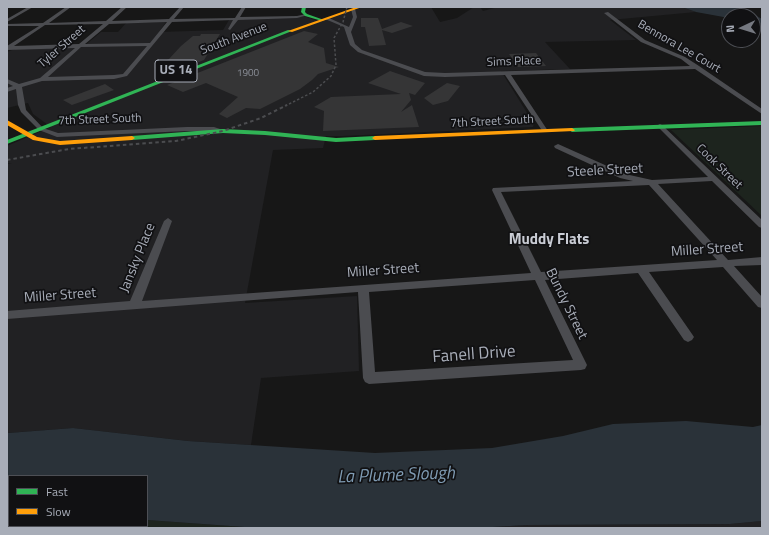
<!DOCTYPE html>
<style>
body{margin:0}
#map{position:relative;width:769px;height:535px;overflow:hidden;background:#171717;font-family:"Titillium Web",sans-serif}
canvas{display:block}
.frame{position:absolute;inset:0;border:8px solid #a8adb8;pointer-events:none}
.legend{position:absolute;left:8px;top:475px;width:140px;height:52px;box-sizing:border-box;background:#111113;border:1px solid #4d4f55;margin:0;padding:5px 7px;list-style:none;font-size:12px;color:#a8adb8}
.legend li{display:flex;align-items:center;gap:8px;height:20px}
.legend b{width:20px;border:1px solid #4d4f55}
.north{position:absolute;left:721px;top:8px;width:40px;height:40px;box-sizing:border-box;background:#111113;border:1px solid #4d4f55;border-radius:50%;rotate:266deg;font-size:11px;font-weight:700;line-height:16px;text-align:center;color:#a8adb8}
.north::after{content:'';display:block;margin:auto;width:14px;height:18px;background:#757880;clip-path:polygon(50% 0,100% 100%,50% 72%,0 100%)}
</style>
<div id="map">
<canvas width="769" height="535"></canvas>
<div class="frame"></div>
<ul class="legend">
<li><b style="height:5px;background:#30b455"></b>Fast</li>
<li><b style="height:5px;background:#ff9f0a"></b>Slow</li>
</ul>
<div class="north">N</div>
</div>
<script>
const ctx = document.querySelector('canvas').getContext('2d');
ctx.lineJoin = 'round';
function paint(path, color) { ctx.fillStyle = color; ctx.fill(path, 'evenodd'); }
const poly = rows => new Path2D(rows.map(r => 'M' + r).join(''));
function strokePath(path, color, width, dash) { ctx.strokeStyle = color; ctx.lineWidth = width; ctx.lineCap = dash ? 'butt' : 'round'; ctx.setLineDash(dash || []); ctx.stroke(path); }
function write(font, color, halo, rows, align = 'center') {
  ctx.font = font + ' "Titillium Web",sans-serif'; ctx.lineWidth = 3.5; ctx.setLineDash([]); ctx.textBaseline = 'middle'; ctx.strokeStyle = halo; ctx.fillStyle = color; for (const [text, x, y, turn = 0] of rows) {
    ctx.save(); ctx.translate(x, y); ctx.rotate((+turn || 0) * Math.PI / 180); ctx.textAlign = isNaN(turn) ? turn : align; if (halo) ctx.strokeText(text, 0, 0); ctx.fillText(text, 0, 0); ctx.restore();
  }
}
paint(poly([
 [363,7,431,7,440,22,457,18,474,7,480,7,483,11,498,7,682,7,696,12,610,20,636,40,545,42,570,69,501,71,534,124,533,127,343,136,326,136,323,148,273,150,245,303,357,296,359,371,261,378,251,445,188,441,73,428,7,433,7,164,12,163,7,163,7,146,51,127,33,114,28,103,7,108,7,52,15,49,83,47,101,32,118,32,126,23,166,22,159,32,223,30,229,20,304,16,320,22],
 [762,521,762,528,475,528,528,525,730,524]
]), '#212123');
paint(poly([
 [762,126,762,216,671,130],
 [147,520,258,528,7,528,26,526,147,526]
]), '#1d241e');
paint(poly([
 [682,7,740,7,762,19,762,32,753,28,753,16,729,16,729,18,696,12],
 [686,421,753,427,762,425,762,521,730,524,528,525,475,528,258,528,147,520,147,476,9,476,9,526,26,526,7,527,8,433,73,428,188,441,375,453,492,448,563,436,613,424]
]), '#2a3239');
paint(poly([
 [361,18,378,18,382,29,401,22,413,26,392,33,382,30,386,45,369,46,365,27,361,27],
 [304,31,318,34,308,42,324,48,326,63,339,67,318,74,312,80,300,89,260,109,246,108,227,118,219,114,238,97,206,83,183,92,167,85],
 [201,34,220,34,204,60,173,72,168,70,164,72,154,67,159,66,156,65,169,59,181,46,193,36,200,36],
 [536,53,546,66,518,67,509,54],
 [390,71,425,83,415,95,409,93,411,100,401,112,412,105,419,127,323,131,324,111,314,107,331,97,401,94,368,83],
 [447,83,460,86,448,101,433,105,424,98],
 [105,84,114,90,72,105,63,100]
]), '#353536');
paint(poly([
 [28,7,33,7,7,22,7,19,28,7],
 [66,7,71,7,49,23,106,21,122,7,127,7,112,21,169,19,180,7,184,7,174,19,235,18,242,7,246,7,240,17,297,16,306,14,308,15,297,18,238,20,230,30,228,29,233,20,172,22,127,76,114,79,42,81,22,87,26,110,43,128,58,133,187,127,214,127,223,130,223,132,187,131,57,137,39,130,21,112,18,105,16,89,7,92,7,88,13,86,7,83,7,79,19,84,40,78,75,48,7,50,7,46,39,26,7,26,7,24,43,23,66,7],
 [167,22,150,43,85,44,109,24,167,22],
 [103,24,79,44,14,46,45,25,103,24],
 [147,46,123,74,114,75,48,77,81,47,147,46],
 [351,9,355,9,357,17,351,32,355,44,362,50,425,72,445,73,690,66,681,59,641,42,604,13,608,12,645,40,685,57,699,66,762,109,762,114,695,69,511,75,548,131,543,132,505,75,445,77,424,76,358,52,350,45,344,27,325,19,329,18,349,27,353,17,351,9],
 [660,124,662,125,762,220,762,228,759,227,712,181,658,184,728,260,762,257,762,265,734,266,762,297,762,308,758,307,723,267,649,272,692,334,694,337,692,340,688,342,684,340,638,273,545,280,587,365,585,369,581,370,369,384,365,382,363,378,358,292,7,319,7,311,130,301,164,221,168,218,172,221,142,301,531,273,492,190,493,188,633,181,620,178,555,148,554,146,558,144,625,174,652,180,708,177,658,127,658,125,660,124],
 [649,185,717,260,541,272,501,192,649,185],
 [535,280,573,360,375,372,369,292,535,280]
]), '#4b4c50');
paint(poly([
 [302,7,306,7,305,12,307,14,324,20,322,21,305,16,301,12,302,7],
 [288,30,292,31,7,144,7,140,288,30],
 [762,121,762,125,572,132,569,130,572,128,762,121],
 [223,129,265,131,336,138,375,136,378,138,375,140,336,142,265,135,223,133,132,140,129,138,132,136,223,129]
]), '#30b455');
paint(poly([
 [356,7,362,7,292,32,288,31,356,7],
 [7,120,37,137,60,141,132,136,135,138,132,140,60,145,33,140,7,125,7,120],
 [572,128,575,130,574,131,375,140,372,138,375,136,572,128]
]), '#ff9f0a');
strokePath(poly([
 [285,106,313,92,331,76,336,65,334,38,343,22,347,7]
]), '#4b4c4f', 1.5, [2.5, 2]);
strokePath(poly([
 [7,160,69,149,176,141,223,131,261,118,287,105]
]), '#4b4c4f', 2, [3.5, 3]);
write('10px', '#8b8f98', null, [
 ["1900",248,74]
]);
write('12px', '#a8adb8', '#111113', [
 ["South Avenue",234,39,-21],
 ["Tyler Street",62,47,-41],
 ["Bennora Lee Court",679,47,30],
 ["Sims Place",514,62,-2],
 ["7th Street South",100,120,-2],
 ["7th Street South",492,122,-3],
 ["Cook Street",719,167,44]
]);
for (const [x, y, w] of [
 [176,71,42]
]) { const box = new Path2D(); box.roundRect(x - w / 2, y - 11, w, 22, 3); ctx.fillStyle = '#111113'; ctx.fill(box); strokePath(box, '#a8adb8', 1); }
write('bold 13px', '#a8adb8', null, [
 ["US 14",176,71]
]);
write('14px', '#a8adb8', '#111113', [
 ["Steele Street",605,171,-3],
 ["Miller Street",707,250,-4],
 ["Jansky Place",138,258,-68],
 ["Miller Street",383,271,-4],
 ["Miller Street",60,296,-4],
 ["Bundy Street",566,304,64]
]);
write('bold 15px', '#c9ccd4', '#111113', [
 ["Muddy Flats",549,240]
]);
write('17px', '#a8adb8', '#111113', [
 ["Fanell Drive",474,355,-4]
]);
write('italic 18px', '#7f9bb3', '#111113', [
 ["La Plume Slough",396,476,-2]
]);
</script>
